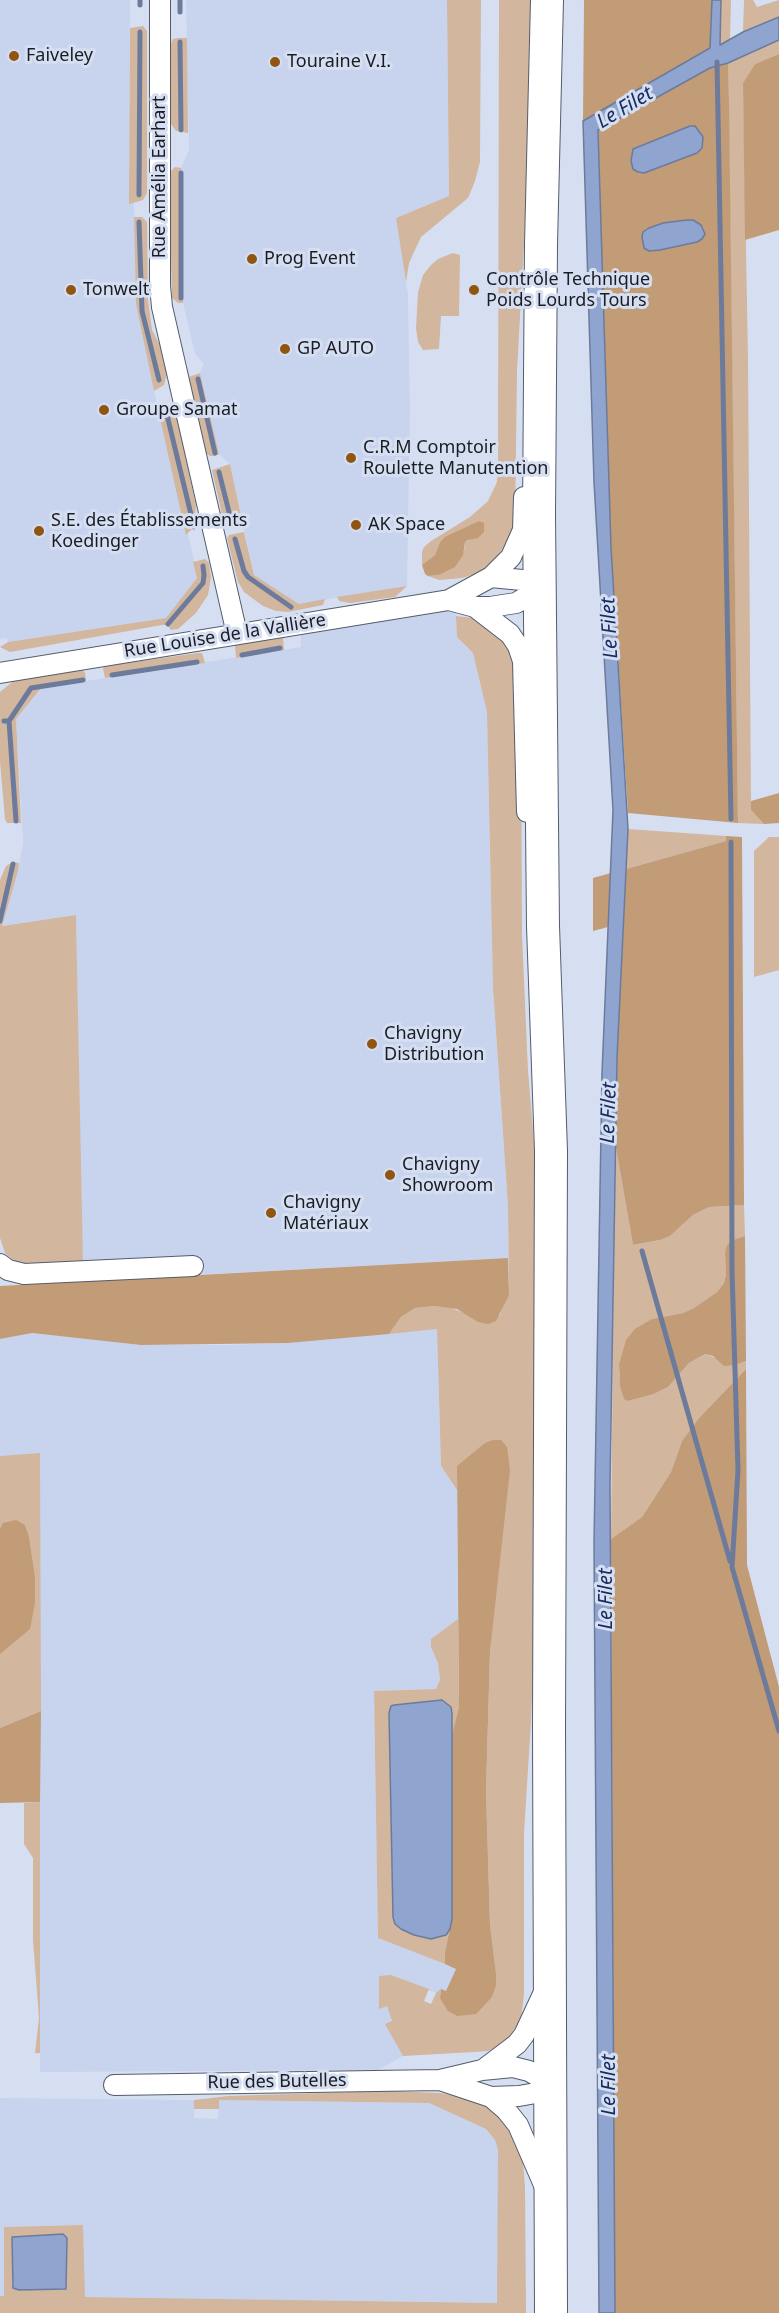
<!DOCTYPE html>
<meta charset="utf-8">
<style>
body{margin:0}
canvas{display:block;background:#d6dff2}
</style>
<canvas width="779" height="2313"></canvas>
<script>
const ctx = document.querySelector('canvas').getContext('2d');
ctx.lineJoin = 'round';
function paint(path, color) { ctx.fillStyle = color; ctx.fill(path, 'evenodd'); }
const poly = rows => new Path2D(rows.map(r => 'M' + r).join(''));
function strokePath(path, color, width, dash) { ctx.strokeStyle = color; ctx.lineWidth = width; ctx.lineCap = dash ? 'butt' : 'round'; ctx.setLineDash(dash || []); ctx.stroke(path); }
function write(font, color, halo, rows, align = 'center') {
  ctx.font = font + ' "Noto Sans",sans-serif'; ctx.lineWidth = 6; ctx.setLineDash([]); ctx.textBaseline = 'middle'; ctx.strokeStyle = halo; ctx.fillStyle = color; for (const [text, x, y, turn = 0] of rows) {
    ctx.save(); ctx.translate(x, y); ctx.rotate((+turn || 0) * Math.PI / 180); ctx.textAlign = isNaN(turn) ? turn : align; if (halo) ctx.strokeText(text, 0, 0); ctx.fillText(text, 0, 0); ctx.restore();
  }
}
paint(poly([
 [0,0,130,0,129,203,134,203,136,304,155,395,198,577,166,618,8,642,7,638,0,639],
 [186,0,447,0,449,196,396,218,408,295,410,409,407,586,299,604,254,575,230,464,219,454,200,373,204,364,195,354,183,303,181,168,189,150],
 [456,609,457,637,473,653,487,712,493,988,508,1206,508,1258,83,1281,76,915,1,926,18,871,23,843,16,719,41,688,301,647,301,634],
 [437,1329,441,1466,457,1490,458,1619,431,1639,431,1647,438,1663,440,1680,436,1689,374,1691,378,1938,456,1968,446,1991,441,1989,436,1993,391,1975,380,2008,387,2006,393,2021,386,2023,403,2056,378,2070,40,2072,40,1454,0,1456,0,1339,32,1333,141,1345,227,1345,288,1343],
 [0,2098,194,2100,194,2118,218,2119,219,2100,429,2103,486,2129,495,2140,498,2150,498,2303,85,2297,82,2225,4,2227,4,2296,0,2296]
]), '#c8d4ee');
paint(poly([
 [447,0,481,0,480,162,475,181,468,198,421,237,409,263,406,282,396,218,449,196],
 [499,0,533,0,524,244,517,371,515,526,508,541,492,564,478,573,462,578,439,580,428,576,439,575,464,551,465,542,473,538,479,521,440,542,435,555,422,565,422,552,424,547,431,541,470,517,488,501,497,482,498,469],
 [721,0,731,0,730,42,720,46],
 [744,0,753,0,757,7,779,0,779,17,743,32],
 [143,26,147,31,147,193,143,200,129,204,130,28],
 [178,38,187,38,188,133,176,131,171,124,170,45,173,39],
 [779,40,779,54,755,64,743,83,748,359,751,810,764,824,738,823,728,63],
 [175,167,181,168,183,303,178,303,172,298,169,179,170,172],
 [134,217,142,217,147,222,148,300,152,330,160,345,167,374,164,385,154,391,136,304],
 [453,253,460,255,459,316,441,316,439,349,423,350,418,342,416,328,418,292,423,275,431,265,438,259],
 [200,373,219,454,215,456,210,456,204,452,188,381,189,377],
 [166,408,171,409,178,420,196,506,194,527,186,535,158,409],
 [230,464,241,516,228,519,223,519,212,470],
 [244,532,254,575,299,604,325,599,323,605,288,612,276,611,263,606,244,592,238,582,227,538,229,535],
 [205,559,209,563,211,577,208,595,196,613,178,629,171,630,167,625,162,625,10,652,0,647,8,642,166,618,197,578,193,562],
 [407,586,395,597,350,603,339,601,337,597],
 [456,616,473,618,487,623,499,632,514,657,521,701,522,934,528,1071,540,1213,539,1508,531,1721,524,1833,524,1994,521,2019,509,2037,498,2046,488,2051,474,2052,403,2056,385,2024,392,2021,387,2006,379,2009,379,1976,391,1975,429,1989,424,2001,431,2004,436,1993,441,1989,440,1998,492,1997,496,1986,496,1973,490,1925,486,1791,490,1651,493,1616,458,1466,457,1490,441,1466,437,1329,389,1334,401,1317,415,1308,435,1306,449,1307,464,1313,500,1315,504,1302,509,1295,508,1206,493,988,487,712,473,653,457,637],
 [283,637,284,650,236,658,235,645],
 [198,653,202,653,205,663,105,678,103,668,106,666],
 [80,669,85,672,86,681,41,688,16,719,21,823,7,823,5,819,0,762,0,692,16,679],
 [628,829,726,836,726,841,626,869],
 [769,837,779,837,779,970,754,977,754,851],
 [13,862,19,863,18,871,2,926,76,915,83,1263,30,1265,17,1263,5,1253,0,1238,0,880,6,866],
 [615,1142,633,1245,660,1240,670,1236,693,1215,709,1207,744,1205,745,1236,733,1240,725,1253,726,1273,724,1283,717,1292,694,1308,683,1313,652,1319,619,1365,619,1376,628,1401,654,1394,668,1387,689,1363,705,1354,735,1365,746,1361,746,1369,699,1418,682,1441,671,1472,642,1517,611,1539],
 [40,1453,41,1711,0,1728,0,1654,35,1603,35,1576,29,1536,25,1525,4,1523,0,1529,0,1456],
 [458,1619,459,1707,452,1734,452,1714,442,1700,389,1713,393,1917,393,1920,446,1935,450,1929,445,1952,445,1964,378,1938,374,1691,436,1689,440,1680,438,1663,431,1647,431,1639],
 [40,1802,40,2053,35,2053,39,2018,33,1940,33,1858,24,1844,24,1803],
 [388,2091,440,2093,463,2097,494,2110,507,2120,522,2150,525,2187,526,2313,0,2313,0,2296,4,2296,4,2227,83,2225,85,2297,497,2303,498,2150,495,2140,486,2129,429,2103,219,2100,219,2109,194,2109,194,2100,228,2096],
 [63,2234,67,2238,66,2289,19,2290,12,2285,12,2237]
]), '#d2b69d');
paint(poly([
 [584,0,712,0,710,48,583,121],
 [779,54,779,230,745,240,743,83,755,64],
 [728,63,729,105,738,823,628,813,611,548,598,129,710,68],
 [479,521,484,523,484,532,478,538,468,540,465,542,463,555,455,567,439,575,428,576,425,574,422,565,435,555,440,542,445,537],
 [779,793,779,823,764,824,751,810,751,801],
 [726,836,742,837,744,1205,709,1207,693,1215,670,1236,660,1240,633,1245,615,1142,617,1058,626,869,726,841],
 [611,873,608,927,593,931,593,878],
 [745,1236,746,1361,735,1365,724,1366,713,1356,705,1354,689,1363,668,1387,654,1394,628,1401,624,1399,620,1386,619,1365,626,1340,635,1329,652,1319,683,1313,694,1308,717,1292,724,1283,726,1274,725,1253,727,1245,733,1240],
 [508,1258,509,1295,496,1321,488,1324,478,1322,457,1309,435,1306,415,1308,401,1317,389,1334,288,1343,141,1345,32,1333,0,1339,0,1286],
 [746,1369,747,1565,779,1687,779,2313,615,2313,611,1539,642,1517,671,1472,682,1441,699,1418],
 [493,1440,501,1440,507,1447,510,1470,490,1651,486,1791,490,1925,496,1973,496,1986,492,1997,476,2014,457,2016,448,2011,440,1998,441,1989,446,1991,456,1969,445,1964,445,1952,452,1919,452,1734,459,1707,457,1466,485,1443],
 [16,1520,25,1525,29,1536,35,1576,35,1603,30,1629,0,1654,0,1529,3,1523],
 [41,1711,40,1802,0,1803,0,1728]
]), '#c29b77');
const water = poly([
 [712,0,721,0,720,45,743,32,779,17,779,40,728,63,710,68,598,130,611,548,628,829,617,1058,610,1484,615,2313,599,2313,594,1542,602,1073,613,810,594,482,583,121,710,48,712,0],
 [690,126,695,126,703,137,702,148,697,153,644,173,638,172,633,169,631,161,633,149,690,126],
 [687,220,693,220,701,225,705,234,702,239,697,242,660,250,649,251,644,248,642,237,643,232,649,228,663,223,687,220],
 [442,1700,451,1707,452,1714,452,1919,450,1929,446,1935,431,1939,414,1935,401,1929,395,1924,393,1917,389,1713,391,1706,394,1705,442,1700],
 [63,2234,67,2238,66,2289,19,2290,13,2288,12,2237,63,2234]
]);
paint(water, '#90a4d0');
strokePath(water, '#6c7b9c', 1.5);
strokePath(poly([
 [180,0,180,12],
 [140,5,140,0],
 [180,42,181,130],
 [717,62,731,819],
 [181,173,181,298],
 [139,195,140,32],
 [139,222,142,311,159,380],
 [198,379,215,453],
 [167,415,194,527],
 [219,472,230,516],
 [235,539,244,571,248,577,291,607],
 [168,624,203,583,204,575,203,566],
 [242,655,280,648],
 [112,675,197,662],
 [4,721,9,721,16,821],
 [9,721,31,688,83,680],
 [731,842,732,1271,738,1470,732,1567,779,1731],
 [0,921,13,864],
 [642,1251,730,1561]
]), '#6c7b9c', 5);
const minor = poly([
 [160,0,160,286,162,307,237,634],
 [491,577,522,580,540,589],
 [449,600,491,577,511,557,523,530,524,497],
 [475,607,510,634,518,646,523,661,527,812],
 [0,673,449,600,475,607,490,607,516,603,540,589],
 [0,1264,8,1270,24,1274,193,1266],
 [484,2069,517,2044,524,2035,545,1990],
 [114,2085,440,2080,482,2070,513,2067,529,2071,549,2083,536,2093,519,2096,491,2097,440,2080],
 [491,2097,506,2110,518,2125,544,2185]
]);
const primary = poly([
 [547,0,541,244,539,515,543,926,551,1151,549,1726,551,2313]
]);
strokePath(minor, '#545c6c', 22);
strokePath(primary, '#545c6c', 34);
strokePath(minor, '#fff', 20);
strokePath(primary, '#fff', 32);
for (const [x, y, r, color] of [
 [14,56,6,"#8f5511"],
 [275,62,6,"#8f5511"],
 [252,259,6,"#8f5511"],
 [71,290,6,"#8f5511"],
 [474,290,6,"#8f5511"],
 [285,349,6,"#8f5511"],
 [104,410,6,"#8f5511"],
 [351,458,6,"#8f5511"],
 [356,525,6,"#8f5511"],
 [39,531,6,"#8f5511"],
 [372,1044,6,"#8f5511"],
 [390,1175,6,"#8f5511"],
 [271,1213,6,"#8f5511"]
]) { const dot = new Path2D(); dot.arc(x, y, r, 0, 2 * Math.PI); ctx.fillStyle = color; ctx.fill(dot); strokePath(dot, '#d6dff2', 2); }
write('18px', '#191c23', '#d6dff2', [
 ["Faiveley",26,56],
 ["Touraine V.I.",287,62],
 ["Prog Event",264,259],
 ["Contrôle Technique",486,280],
 ["Poids Lourds Tours",486,301],
 ["Tonwelt",83,290],
 ["GP AUTO",297,349],
 ["Groupe Samat",116,410],
 ["C.R.M Comptoir",363,448],
 ["Roulette Manutention",363,469],
 ["S.E. des Établissements",51,521],
 ["Koedinger",51,542],
 ["AK Space",368,525],
 ["Chavigny",384,1034],
 ["Distribution",384,1055],
 ["Chavigny",402,1165],
 ["Showroom",402,1186],
 ["Chavigny",283,1203],
 ["Matériaux",283,1224]
], 'left');
write('18px', '#191c23', '#d6dff2', [
 ["Rue Amélia Earhart",160,177,-90],
 ["Rue Louise de la Vallière",225,636,-9],
 ["Rue des Butelles",277,2082,-1]
]);
write('italic 20px', '#172c61', '#d6dff2', [
 ["Le Filet",625,108,-31],
 ["Le Filet",610,628,-93],
 ["Le Filet",609,1113,-88],
 ["Le Filet",606,1599,-90],
 ["Le Filet",609,2085,-90]
]);
</script>
